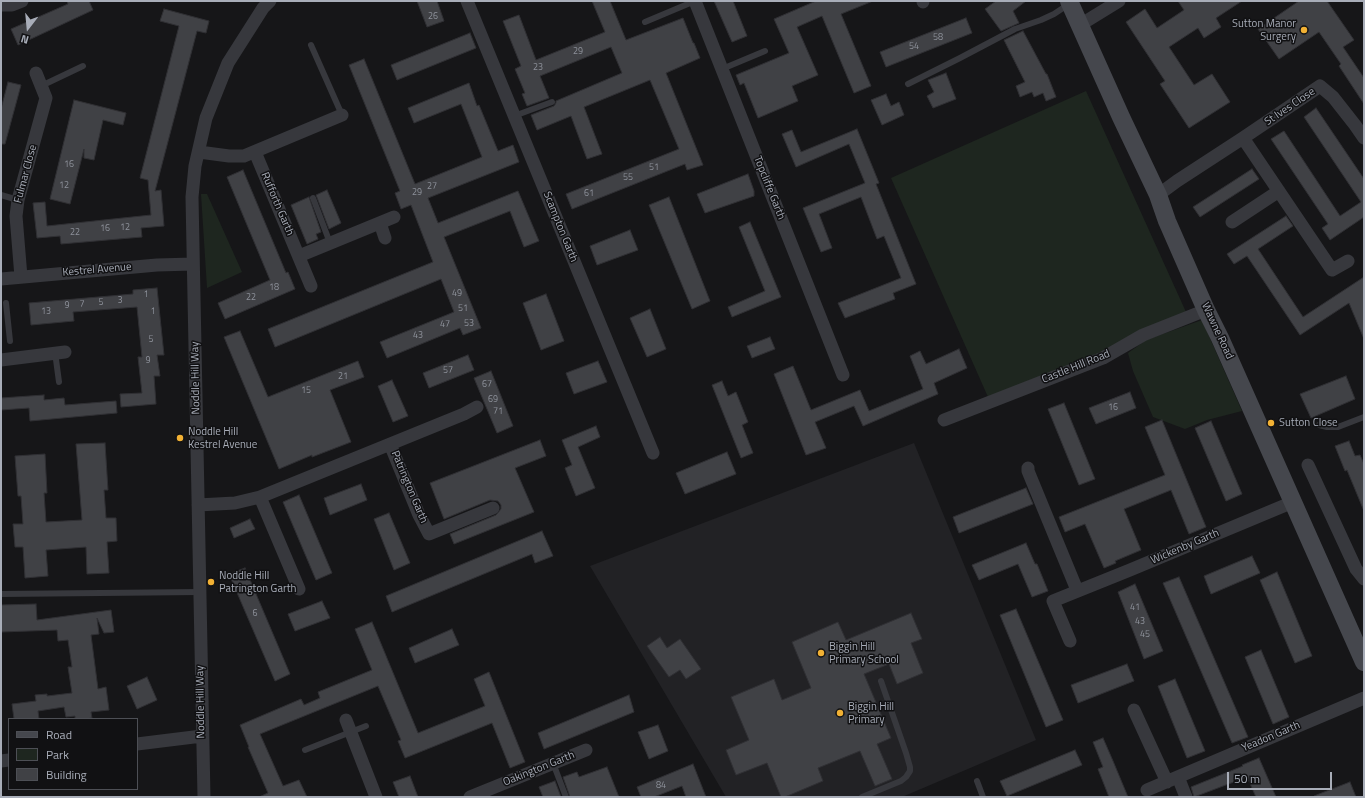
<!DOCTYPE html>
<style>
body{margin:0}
#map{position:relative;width:1365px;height:798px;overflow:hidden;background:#161618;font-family:"Titillium Web",sans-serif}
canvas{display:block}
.frame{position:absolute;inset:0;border:2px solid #a8adb8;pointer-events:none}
.legend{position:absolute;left:8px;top:718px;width:130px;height:72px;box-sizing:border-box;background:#111113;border:1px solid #4d4f55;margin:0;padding:5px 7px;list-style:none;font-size:12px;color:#a8adb8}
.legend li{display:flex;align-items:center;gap:8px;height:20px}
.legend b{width:20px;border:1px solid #4d4f55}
.north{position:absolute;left:8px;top:8px;width:40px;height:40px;-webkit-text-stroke:3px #111113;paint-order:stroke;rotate:196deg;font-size:11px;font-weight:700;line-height:16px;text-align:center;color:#a8adb8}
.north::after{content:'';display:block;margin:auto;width:14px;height:18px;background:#a8adb8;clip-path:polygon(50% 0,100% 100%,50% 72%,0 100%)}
.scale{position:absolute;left:1227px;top:772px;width:105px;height:18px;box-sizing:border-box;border:2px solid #a8adb8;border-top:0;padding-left:5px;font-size:12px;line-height:14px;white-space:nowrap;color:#a8adb8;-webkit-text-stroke:3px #111113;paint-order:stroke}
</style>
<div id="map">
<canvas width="1365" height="798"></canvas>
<div class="frame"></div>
<ul class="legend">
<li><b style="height:5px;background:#45474d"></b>Road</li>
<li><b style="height:11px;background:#1e261f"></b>Park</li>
<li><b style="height:11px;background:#404145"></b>Building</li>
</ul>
<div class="north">N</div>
<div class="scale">50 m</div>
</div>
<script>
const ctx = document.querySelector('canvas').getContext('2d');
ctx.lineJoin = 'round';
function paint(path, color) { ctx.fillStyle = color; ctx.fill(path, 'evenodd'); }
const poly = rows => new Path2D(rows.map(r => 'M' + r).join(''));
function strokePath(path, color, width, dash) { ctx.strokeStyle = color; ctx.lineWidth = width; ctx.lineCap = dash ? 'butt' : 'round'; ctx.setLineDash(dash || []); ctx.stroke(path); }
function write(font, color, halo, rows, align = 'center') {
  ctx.font = font + ' "Titillium Web",sans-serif'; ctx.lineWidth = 3; ctx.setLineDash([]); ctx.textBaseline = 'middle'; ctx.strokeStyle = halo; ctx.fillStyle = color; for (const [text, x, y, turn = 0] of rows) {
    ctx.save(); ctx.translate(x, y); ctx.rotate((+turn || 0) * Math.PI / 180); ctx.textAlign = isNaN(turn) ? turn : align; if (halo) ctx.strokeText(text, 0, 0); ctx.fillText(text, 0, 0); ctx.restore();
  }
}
paint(poly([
 [914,443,1036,740,902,797,726,797,590,566]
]), '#222225');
paint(poly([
 [1086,91,1186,312,1102,352,988,397,891,178],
 [201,194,207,194,242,272,207,288],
 [1202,320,1242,411,1207,420,1185,429,1153,417,1133,371,1128,353,1146,340]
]), '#1e261f');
const building = poly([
 [67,1,89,1,93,10,18,45,11,29,68,4,67,1],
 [417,1,437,1,444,21,427,27,417,1],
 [592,1,610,1,626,40,683,18,693,43,694,43,700,58,666,73,703,165,687,170,685,164,572,209,566,194,679,149,650,80,584,107,602,154,587,159,571,116,537,130,531,115,554,106,556,103,556,101,622,73,611,47,540,76,549,98,527,106,522,94,525,93,515,69,521,66,503,21,519,15,536,60,605,32,592,1],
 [714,1,733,1,747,36,732,42,714,1],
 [816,1,873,1,841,14,871,86,854,93,822,16,797,27,818,75,792,86,798,101,758,118,744,83,740,85,736,75,789,53,774,19,816,1],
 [996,1,1026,1,1013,11,1019,23,1001,31,985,9,996,1],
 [1178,1,1242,1,1216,18,1221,27,1204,38,1198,28,1169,47,1194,85,1212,74,1230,102,1189,128,1160,84,1165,81,1126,22,1145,9,1157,28,1184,10,1178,1],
 [1299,1,1327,1,1354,40,1343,47,1364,78,1364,104,1339,66,1341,64,1319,32,1279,59,1258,29,1299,1],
 [164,9,209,21,206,33,197,31,155,191,161,190,164,226,141,228,142,237,61,244,60,236,37,238,33,203,45,202,47,226,151,215,148,180,140,178,179,26,160,21,164,9],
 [966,18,972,33,886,67,880,52,966,18],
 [1023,31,1046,74,1047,74,1056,97,1046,101,1043,93,1034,97,1032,92,1020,97,1016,86,1025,82,1004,40,1023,31],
 [470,33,476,48,397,80,391,65,470,33],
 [364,59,415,184,482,157,461,104,414,123,408,108,469,83,477,106,479,105,498,151,513,145,519,162,428,198,438,223,518,191,539,241,524,247,510,211,444,237,481,328,463,335,460,328,387,358,380,342,454,312,441,279,275,347,268,329,433,262,411,205,401,209,395,193,400,191,349,65,364,59],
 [946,73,956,99,933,108,927,96,934,92,928,80,946,73],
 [8,82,21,85,5,144,1,144,1,109,8,82],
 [886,94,891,106,899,102,904,115,882,125,871,100,886,94],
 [74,100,126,113,123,125,103,120,94,160,84,158,84,149,70,204,50,199,74,100],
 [1316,108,1364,179,1364,217,1330,240,1322,228,1328,224,1271,139,1284,131,1340,216,1361,202,1304,117,1316,108],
 [857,129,879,183,876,184,916,284,893,293,895,299,845,318,838,303,901,278,884,236,877,239,861,197,819,214,832,248,821,252,803,208,865,183,849,144,796,167,782,134,792,130,801,152,857,129],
 [1252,169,1259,179,1200,217,1193,207,1252,169],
 [243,170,286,273,288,272,295,289,225,319,218,303,270,280,227,177,243,170],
 [748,174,754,191,754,196,705,213,697,194,748,174],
 [327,190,341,223,329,229,316,195,327,190],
 [309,197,321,232,316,234,318,239,307,244,291,205,309,197],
 [669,197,710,301,692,309,649,205,669,197],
 [1286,216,1293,226,1258,249,1303,317,1364,277,1364,339,1349,303,1300,335,1247,256,1234,264,1227,254,1286,216],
 [750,222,781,297,732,317,728,307,765,291,739,227,750,222],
 [630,230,638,250,597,265,590,246,630,230],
 [157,288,164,355,157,355,160,376,154,376,156,404,121,407,120,394,142,393,138,357,142,357,137,307,73,312,74,321,31,325,29,303,133,294,133,290,157,288],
 [546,294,564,341,541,350,523,303,546,294],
 [650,309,666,349,647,357,630,318,650,309],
 [240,331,268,397,358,361,364,377,330,390,351,442,312,457,312,455,279,469,224,337,240,331],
 [770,337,775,349,752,358,747,346,770,337],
 [959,349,967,368,934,383,938,394,863,426,854,406,815,422,826,448,806,455,774,374,793,366,811,410,860,390,869,411,923,389,910,356,920,351,926,364,959,349],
 [468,355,474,370,429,388,423,373,468,355],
 [598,361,607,382,574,394,566,373,598,361],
 [491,371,513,426,497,433,474,378,491,371],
 [1346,376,1355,399,1311,418,1300,394,1346,376],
 [392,380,408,416,393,422,378,386,392,380],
 [722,381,728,396,736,392,748,422,742,425,753,453,741,458,712,385,722,381],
 [1130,392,1136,408,1096,424,1089,408,1130,392],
 [44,395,44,400,64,398,65,405,116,401,117,413,30,421,29,408,1,410,1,398,44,395],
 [1064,403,1095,479,1079,485,1048,409,1064,403],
 [1162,420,1206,527,1189,534,1171,490,1124,509,1141,550,1115,561,1116,563,1104,568,1085,524,1065,532,1059,517,1165,475,1145,427,1162,420],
 [1211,421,1242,494,1226,501,1195,428,1211,421],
 [596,426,600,437,578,447,595,488,576,496,565,468,572,465,562,440,596,426],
 [540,440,546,456,515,468,534,512,454,544,450,534,496,515,501,509,501,505,498,501,490,500,444,519,430,483,540,440],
 [1349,441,1355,456,1360,455,1364,464,1364,511,1347,470,1345,471,1335,446,1349,441],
 [105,443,108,490,104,490,106,518,116,518,117,541,107,542,109,573,87,574,86,547,46,550,48,576,25,578,23,547,15,547,13,524,23,524,21,496,18,496,15,456,45,454,47,493,44,493,46,522,82,520,76,444,105,443],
 [727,452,736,474,685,494,676,473,727,452],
 [361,484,367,500,330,515,324,498,361,484],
 [1026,488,1033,504,959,533,953,517,1026,488],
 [299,495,332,573,316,580,283,502,299,495],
 [389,513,410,563,394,570,374,519,389,513],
 [250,519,255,529,234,538,230,528,250,519],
 [542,531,553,556,535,563,532,554,392,612,386,596,542,531],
 [1026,543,1035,564,1037,564,1048,591,1032,597,1018,564,979,580,972,565,1026,543],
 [1252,556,1260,573,1211,594,1204,576,1252,556],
 [245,568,290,674,275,681,229,574,245,568],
 [1277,572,1312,656,1295,663,1260,580,1277,572],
 [1179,577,1248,737,1232,743,1163,583,1179,577],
 [1135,584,1163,651,1144,659,1118,592,1135,584],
 [322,601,330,618,295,631,288,614,322,601],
 [36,604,37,620,111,610,114,632,104,633,97,618,99,634,91,635,98,689,106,687,109,710,91,712,92,718,86,719,75,719,75,716,66,717,64,707,38,711,39,719,14,719,12,704,36,701,35,695,47,694,47,696,72,693,68,667,72,667,68,640,58,641,57,630,1,632,1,605,36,604],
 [1016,609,1063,720,1046,727,1000,615,1016,609],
 [911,613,922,639,911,643,923,673,897,684,889,664,864,674,891,738,877,744,892,779,875,786,860,751,818,768,823,781,785,797,781,797,767,763,736,775,726,750,749,740,731,697,774,679,782,700,811,688,792,642,838,622,846,640,911,613],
 [372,622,418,733,485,706,474,679,489,672,525,762,510,768,492,723,405,758,398,741,401,740,378,686,260,734,283,786,299,780,307,797,259,797,268,793,248,747,249,747,240,725,301,699,304,705,320,698,318,692,372,670,355,629,372,622],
 [452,629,459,645,415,663,409,648,452,629],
 [660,637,667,648,680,639,701,669,686,679,680,670,669,677,647,646,660,637],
 [1261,650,1289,717,1273,724,1245,657,1261,650],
 [1127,664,1134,681,1078,703,1071,685,1127,664],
 [147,677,157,700,137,709,127,686,147,677],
 [1175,679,1205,751,1187,758,1158,686,1175,679],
 [629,695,634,712,544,749,538,733,629,695],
 [658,725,668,751,649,759,638,732,658,725],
 [1103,738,1113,761,1128,797,1109,797,1098,769,1103,767,1093,742,1103,738],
 [1075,750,1082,765,1007,796,1000,781,1075,750],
 [1259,758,1276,797,1256,797,1247,777,1194,797,1191,787,1243,766,1242,765,1259,758],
 [693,764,706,797,686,797,682,786,654,797,641,797,637,787,693,764],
 [607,767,619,797,570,797,563,777,577,772,579,777,607,767],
 [410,776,418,797,399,797,393,782,410,776],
 [555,781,561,797,543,797,539,787,555,781],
 [1350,782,1356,797,1314,797,1314,796,1350,782]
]);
paint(building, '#404145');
strokePath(building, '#303034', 1);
strokePath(poly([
 [645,22,695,1],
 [311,45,342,115],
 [722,69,765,51],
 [908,84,960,58,1015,29,1041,20,1054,14,1069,4],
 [41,86,83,66],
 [514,116,552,102],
 [1,195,18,200],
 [313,198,330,243],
 [6,303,10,341],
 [55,352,59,382],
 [1319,425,1327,427,1338,427,1364,417],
 [1,594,200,592],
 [305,750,366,726],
 [553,763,566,797],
 [977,781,983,797],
 [862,797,901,781,906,777,910,771,910,767,906,753,881,681]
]), '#37383d', 6);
strokePath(poly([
 [467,1,653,453],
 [695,1,843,375],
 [923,1,923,2],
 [1,5,12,5,22,1],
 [1080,25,1119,1],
 [1243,138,1332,270,1348,261],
 [199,152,229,156,244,156,342,115],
 [255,152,311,286],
 [1158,195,1177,181,1243,138,1320,86,1333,97,1355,125,1364,138],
 [1232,222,1279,191],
 [380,223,385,238],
 [299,256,394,217],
 [21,277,16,216,18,200,46,98,36,73],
 [1,279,157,265,193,264],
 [1,360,65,352],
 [944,420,1103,358,1143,335,1206,310],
 [390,444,419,515,429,534,493,508],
 [1308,465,1356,569,1364,579],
 [1028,468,1028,471,1077,590],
 [260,497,299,589],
 [198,505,235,503,260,497,464,414,477,407],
 [1070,641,1053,601,1130,570,1293,502],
 [1134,710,1167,782],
 [346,720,376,797],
 [137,744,202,736],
 [1,761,9,760],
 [1178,777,1186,797],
 [1147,790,1364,698],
 [204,797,192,197,195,166,206,118,228,63,263,8,270,1],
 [470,797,586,750]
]), '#37383d', 13);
strokePath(poly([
 [1069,1,1121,117,1158,195,1167,221,1206,310,1220,338,1364,662]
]), '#45474d', 18);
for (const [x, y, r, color] of [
 [1304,30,4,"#f2b134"],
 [1271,423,4,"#f2b134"],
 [180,438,4,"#f2b134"],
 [211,582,4,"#f2b134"],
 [821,653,4,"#f2b134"],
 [840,713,4,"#f2b134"]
]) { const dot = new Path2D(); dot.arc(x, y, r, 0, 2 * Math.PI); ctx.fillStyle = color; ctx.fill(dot); strokePath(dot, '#111113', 1.5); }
write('9px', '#8e929b', null, [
 ["26",433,17],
 ["58",938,38],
 ["54",914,47],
 ["29",578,52],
 ["23",538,68],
 ["16",69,165],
 ["51",654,168],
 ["55",628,178],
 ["12",64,186],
 ["27",432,187],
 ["29",417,193],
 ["61",589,194],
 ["12",125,228],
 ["16",105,229],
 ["22",75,233],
 ["18",274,288],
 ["49",457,294],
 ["1",146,295],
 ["22",251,298],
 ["3",120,301],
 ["5",101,303],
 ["7",82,305],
 ["9",67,306],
 ["51",463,309],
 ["13",46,312],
 ["1",153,312],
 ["53",469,324],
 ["47",445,325],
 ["43",418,336],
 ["5",151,340],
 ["9",148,361],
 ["57",448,371],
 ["21",343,377],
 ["67",487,385],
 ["15",306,391],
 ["69",493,400],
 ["16",1113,408],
 ["71",498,412],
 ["41",1135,608],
 ["6",255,614],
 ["43",1140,622],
 ["45",1145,635],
 ["84",661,786]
]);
write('11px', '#a8adb8', '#111113', [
 ["Sutton Manor",1296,24,"right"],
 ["Surgery",1296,37,"right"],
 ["Sutton Close",1279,423],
 ["Noddle Hill",188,432],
 ["Kestrel Avenue",188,445],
 ["Noddle Hill",219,576],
 ["Patrington Garth",219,589],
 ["Biggin Hill",829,647],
 ["Primary School",829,660],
 ["Biggin Hill",848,707],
 ["Primary",848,720]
], 'left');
write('11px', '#a8adb8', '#111113', [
 ["St Ives Close",1290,107,-34],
 ["Fulmar Close",26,174,-75],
 ["Topcliffe Garth",769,188,68],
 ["Rufforth Garth",277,204,67],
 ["Scampton Garth",560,227,68],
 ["Kestrel Avenue",97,270,-5],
 ["Wawne Road",1217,331,65],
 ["Castle Hill Road",1076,367,-22],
 ["Noddle Hill Way",196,378,-91],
 ["Patrington Garth",409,487,67],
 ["Wickenby Garth",1185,547,-23],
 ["Noddle Hill Way",201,702,-91],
 ["Yeadon Garth",1271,737,-23],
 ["Oakington Garth",539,769,-22]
]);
</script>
